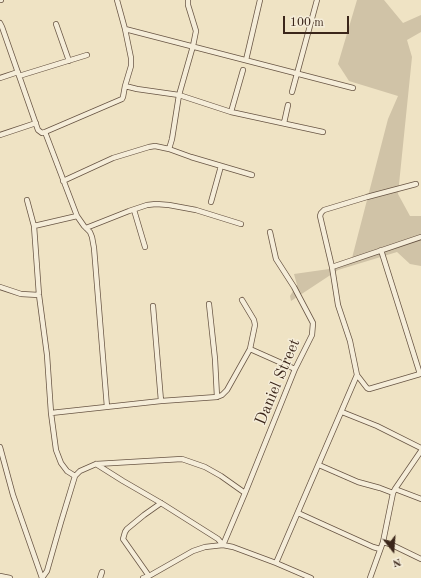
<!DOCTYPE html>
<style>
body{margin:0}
#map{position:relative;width:421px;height:578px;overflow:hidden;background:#efe3c4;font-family:"Old Standard TT",serif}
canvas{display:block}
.north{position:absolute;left:373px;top:530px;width:40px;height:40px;-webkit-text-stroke:3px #f5edd9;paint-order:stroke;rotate:163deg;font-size:11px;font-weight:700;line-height:16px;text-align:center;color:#3b261a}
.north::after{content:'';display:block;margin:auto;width:14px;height:18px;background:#3b261a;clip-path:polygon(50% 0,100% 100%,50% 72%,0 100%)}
.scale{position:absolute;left:283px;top:16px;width:66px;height:18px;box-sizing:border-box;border:2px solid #3b261a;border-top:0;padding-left:5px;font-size:12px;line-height:14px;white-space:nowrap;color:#3b261a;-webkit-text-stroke:3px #f5edd9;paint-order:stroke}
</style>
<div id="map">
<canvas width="421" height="578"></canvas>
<div class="north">N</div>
<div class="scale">100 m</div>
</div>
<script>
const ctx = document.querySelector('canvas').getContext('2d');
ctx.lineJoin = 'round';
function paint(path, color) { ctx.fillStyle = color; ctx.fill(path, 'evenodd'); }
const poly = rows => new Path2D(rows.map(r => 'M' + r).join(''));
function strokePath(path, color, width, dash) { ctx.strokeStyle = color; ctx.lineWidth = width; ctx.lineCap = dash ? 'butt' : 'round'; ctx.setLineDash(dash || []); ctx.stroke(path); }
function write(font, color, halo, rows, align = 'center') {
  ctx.font = font + ' "Old Standard TT",serif'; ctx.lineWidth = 3; ctx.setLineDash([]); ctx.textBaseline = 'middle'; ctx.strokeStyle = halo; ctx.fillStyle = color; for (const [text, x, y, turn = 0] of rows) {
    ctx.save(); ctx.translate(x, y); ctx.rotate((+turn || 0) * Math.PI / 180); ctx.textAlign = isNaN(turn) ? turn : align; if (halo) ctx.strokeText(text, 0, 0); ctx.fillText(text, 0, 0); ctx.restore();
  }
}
paint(poly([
 [357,0,384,0,403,23,421,15,421,32,407,40,412,57,398,194,410,216,421,216,421,266,410,264,397,252,338,270,291,301,290,296,297,285,294,274,329,269,352,258,388,119,398,96,349,81,338,64]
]), '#d0c3a7');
const minor = poly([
 [0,0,1,0],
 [117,0,125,29,131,58,131,66,125,86],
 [0,23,2,27,38,130,42,133,45,132,77,216,84,226,90,232,92,237,94,248,107,407],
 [56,24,69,61],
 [125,29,353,88],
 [246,60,260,0],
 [19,76,87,55],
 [0,78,18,72],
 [292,92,317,0],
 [231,112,243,70],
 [284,123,288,105],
 [45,132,122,99,123,97,125,86,137,89,179,95,231,112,323,132],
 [0,135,36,123],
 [169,149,191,157,252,175],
 [63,181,113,158,149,147,155,146,169,149,172,139,179,95,193,46,196,31,188,5,188,0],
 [27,200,34,226,39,295,47,355,51,413,56,450,61,463,67,471,75,476],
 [211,202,221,166],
 [134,210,145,247],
 [34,226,77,216],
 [86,228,129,211,147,205,156,204,169,205,196,210,241,224],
 [381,250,420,374,369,389,367,388,357,375,350,341,338,305,332,267,320,216,321,213,324,210,367,197,416,184],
 [332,267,421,237],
 [0,287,21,294,39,295],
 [242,300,254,320,255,325,250,349,295,369],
 [209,304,215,359,217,397],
 [153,306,161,401],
 [342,412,377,426,421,448],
 [51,413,161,401,217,397,222,395,227,390,250,349],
 [0,447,13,495,42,578],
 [96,464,123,481,161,503,218,539,223,545,245,493,295,369,312,335,313,323,294,287,276,259,270,232],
 [319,465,358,482,380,488,393,493],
 [395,489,421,499],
 [298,513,373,547,380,549],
 [383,542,390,544,421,559],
 [276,563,357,375],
 [0,576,10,578],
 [149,576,123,539,125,532,127,529,144,515,161,503],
 [42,578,47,571,61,522,75,476,80,471,96,464,182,459,205,467,221,476,245,493],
 [100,578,102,572],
 [143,578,149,576,193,551,205,547,223,545,233,547,276,563,311,578],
 [370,578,383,542,393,493,395,489,421,451]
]);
strokePath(minor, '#685544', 6);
strokePath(minor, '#f5edd9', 4.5);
write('16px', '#3b261a', '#f5edd9', [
 ["Daniel Street",278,382,-67]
]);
</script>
